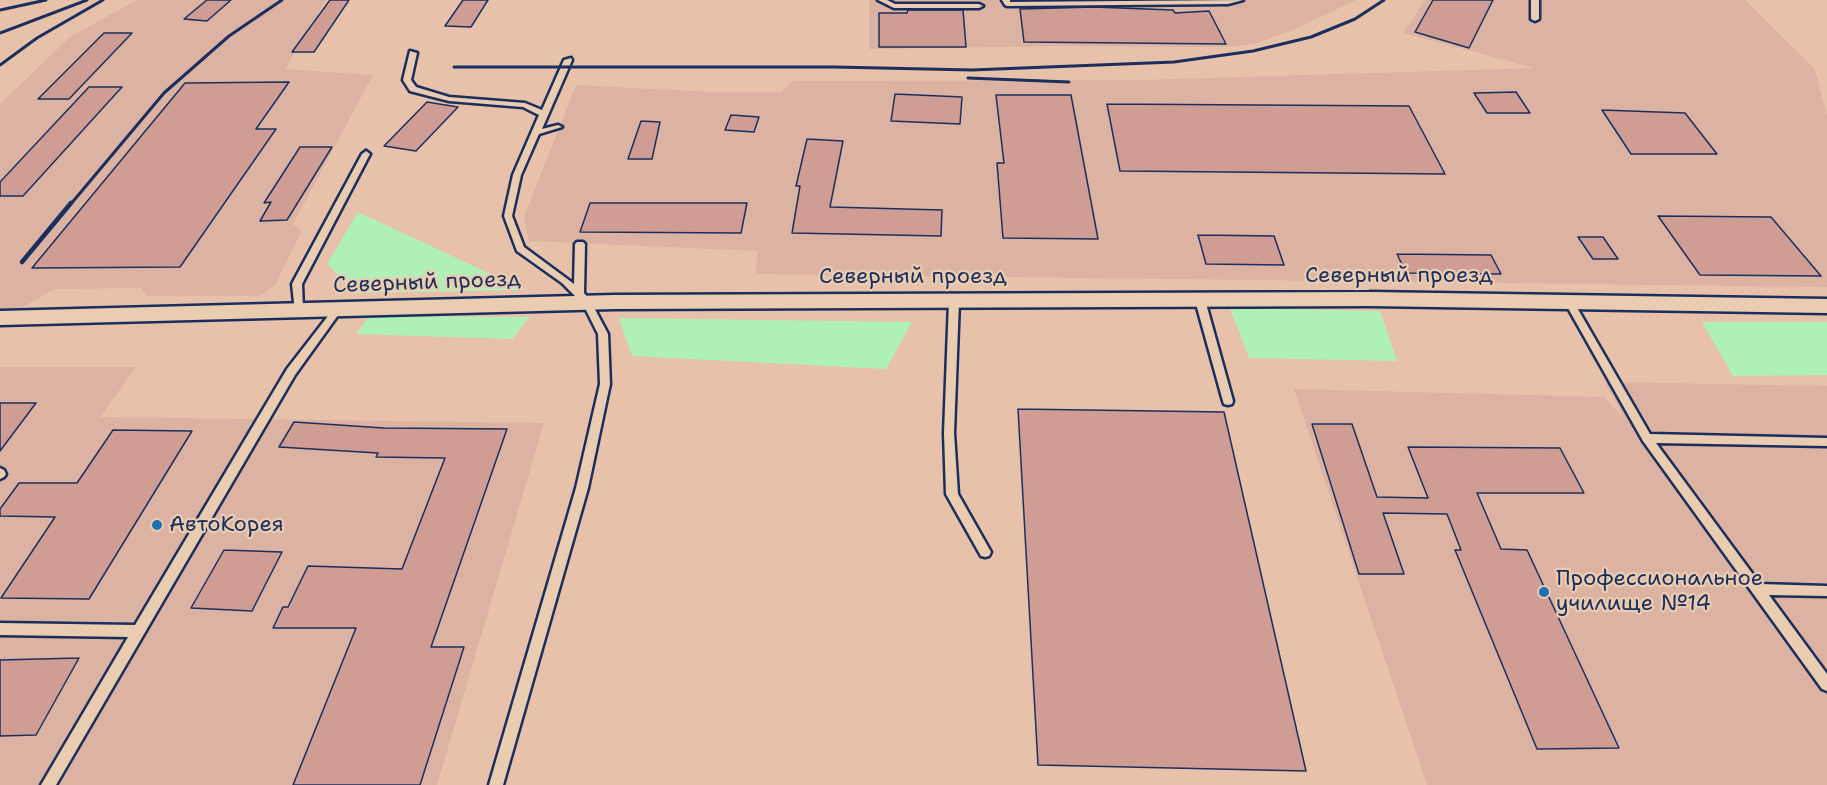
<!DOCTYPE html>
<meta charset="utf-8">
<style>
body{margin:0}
canvas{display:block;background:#e7c1aa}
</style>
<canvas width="1827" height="785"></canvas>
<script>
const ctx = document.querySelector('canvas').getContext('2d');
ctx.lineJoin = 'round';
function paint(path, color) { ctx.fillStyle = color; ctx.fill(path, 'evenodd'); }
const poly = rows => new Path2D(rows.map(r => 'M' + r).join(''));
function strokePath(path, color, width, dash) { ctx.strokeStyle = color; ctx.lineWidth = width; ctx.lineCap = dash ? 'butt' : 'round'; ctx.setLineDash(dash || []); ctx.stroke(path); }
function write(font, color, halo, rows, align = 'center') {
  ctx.font = font + ' "Shantell Sans",sans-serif'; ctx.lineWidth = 4.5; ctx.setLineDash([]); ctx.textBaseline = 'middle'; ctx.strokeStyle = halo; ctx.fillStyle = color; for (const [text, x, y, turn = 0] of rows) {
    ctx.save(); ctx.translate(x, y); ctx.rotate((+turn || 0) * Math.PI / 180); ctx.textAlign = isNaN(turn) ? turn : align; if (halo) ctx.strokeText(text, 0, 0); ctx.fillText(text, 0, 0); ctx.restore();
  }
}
paint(poly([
 [137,0,326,0,285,69,373,75,293,224,302,231,275,285,259,296,147,296,141,288,54,289,18,310,0,311,0,104,70,37],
 [869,0,1356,0,1295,29,1254,44,1224,47,1066,46,869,49],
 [1425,0,1745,0,1815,69,1827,116,1827,287,755,274,758,251,529,241,524,217,576,85,712,92,781,92,793,81,1143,80,1535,68,1403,33],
 [0,367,136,367,100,417,544,423,437,785,0,785],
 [1605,382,1827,386,1827,785,1427,785,1294,389,1604,397,1624,418]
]), '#dcb3a2');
paint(poly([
 [358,212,525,290,356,293,327,264],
 [1230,308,1380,311,1397,361,1249,358],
 [369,316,530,317,512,339,356,334],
 [619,318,912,322,886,369,632,356],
 [1702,322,1827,322,1827,375,1733,376]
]), '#aff0b9');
const building = poly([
 [207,0,231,0,207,21,184,19,207,0],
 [330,0,349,0,314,52,292,52,330,0],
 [463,0,488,0,471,27,445,26,463,0],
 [1433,0,1493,0,1469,48,1415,32,1433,0],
 [1094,7,1173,10,1175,13,1209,11,1226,44,1024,42,1020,9,1094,7],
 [908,10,963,10,966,47,879,47,879,13,907,13,908,10],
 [104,33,132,33,69,99,38,99,104,33],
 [289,82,256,129,276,129,180,267,32,268,185,83,289,82],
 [89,87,122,87,23,196,0,196,0,182,89,87],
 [1516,92,1530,113,1487,113,1474,93,1516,92],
 [895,94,962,97,960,124,891,121,895,94],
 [996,95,1071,95,1098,239,1003,238,997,163,1004,163,996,95],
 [427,102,458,107,416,151,384,146,427,102],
 [1107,104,1409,106,1445,174,1120,171,1107,104],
 [1602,110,1685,113,1717,154,1631,154,1602,110],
 [731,115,759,117,754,132,725,130,731,115],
 [641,121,660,122,652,159,628,159,641,121],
 [807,139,843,141,830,207,942,210,941,236,792,233,800,186,796,186,807,139],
 [300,147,332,147,287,220,260,221,271,202,264,203,300,147],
 [590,203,747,203,741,233,580,232,590,203],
 [1658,216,1771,217,1821,276,1700,275,1658,216],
 [1198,235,1274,236,1284,265,1206,264,1198,235],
 [1578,237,1603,237,1618,259,1593,259,1578,237],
 [1397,254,1491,255,1501,274,1406,273,1397,254],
 [0,403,36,403,0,451,0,403],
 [1018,409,1224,412,1306,771,1038,765,1018,409],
 [294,422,384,428,507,429,431,647,464,647,420,785,293,785,356,628,273,628,283,607,288,607,308,566,402,569,445,458,376,457,378,453,279,447,294,422],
 [1312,424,1352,424,1377,497,1428,498,1408,447,1560,448,1584,493,1477,493,1501,549,1527,550,1619,748,1537,749,1455,550,1461,550,1447,514,1383,513,1404,574,1359,574,1312,424],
 [113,430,192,431,89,599,1,598,55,517,0,516,0,509,19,483,77,483,113,430],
 [224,550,282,552,252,611,191,608,224,550],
 [79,658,36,735,0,736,0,660,79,658]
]);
paint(building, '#cf9d94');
strokePath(building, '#1b2f5e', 1.5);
const service = poly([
 [878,0,887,0,895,4,979,4,983,6,979,8,894,8,878,0],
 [1002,0,1010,0,1010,2,1243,0,1228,4,1007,6,1005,5,1002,0],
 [1531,0,1539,0,1539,19,1535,21,1531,19,1531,0],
 [410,51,417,53,411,80,416,87,449,97,525,103,542,110,564,60,571,58,572,60,542,129,558,125,562,127,539,134,521,175,512,216,524,247,574,284,575,244,577,242,583,242,585,244,584,293,590,300,608,334,610,384,588,488,503,785,489,785,576,488,600,384,598,334,583,304,562,283,517,251,504,216,513,175,539,115,523,107,449,101,410,91,403,80,410,51],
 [366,151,370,154,302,284,303,310,298,313,295,312,292,284,362,154,366,151],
 [1200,297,1205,300,1233,401,1232,404,1228,405,1224,404,1223,401,1195,300,1200,297],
 [954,298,959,301,954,433,958,494,991,552,989,556,985,557,981,556,946,494,944,433,949,301,954,298],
 [1569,298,1572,299,1650,434,1827,438,1827,446,1656,443,1760,584,1827,586,1827,596,1769,595,1827,674,1827,691,1822,689,1643,441,1564,301,1569,298],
 [338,306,343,309,341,311,295,375,56,785,41,785,128,637,0,635,0,623,135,625,287,369,335,307,338,306],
 [0,468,4,470,6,474,4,477,0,479,0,468]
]);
const minor = poly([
 [1370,292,1827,299,1827,313,1370,306,614,309,0,325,0,311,614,295,1370,292]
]);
strokePath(service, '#1b2f5e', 5);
strokePath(minor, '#1b2f5e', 5);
paint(service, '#eaccb1');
paint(minor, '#eaccb1');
strokePath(poly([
 [0,10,46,0],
 [0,33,87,0],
 [0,65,37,38,103,0],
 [454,67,834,67,972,70,1174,62,1253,51,1311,37,1355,19,1384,0],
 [968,78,1069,82],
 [70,205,164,93,229,36,282,0]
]), '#1b2f5e', 3);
strokePath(poly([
 [22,262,71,203]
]), '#1b2f5e', 4.5);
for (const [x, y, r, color] of [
 [157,525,6,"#1f6fb2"],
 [1544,592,6,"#1f6fb2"]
]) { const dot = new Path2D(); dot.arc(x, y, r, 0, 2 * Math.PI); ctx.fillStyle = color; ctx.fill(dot); strokePath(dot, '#eaccb1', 2); }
write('22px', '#1b2f5e', '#eaccb1', [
 ["Северный проезд",1399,276],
 ["Северный проезд",913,277],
 ["Северный проезд",427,283,-2]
]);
write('22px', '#1b2f5e', '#eaccb1', [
 ["АвтоКорея",169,525],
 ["Профессиональное",1556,579],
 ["училище №14",1556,604]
], 'left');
</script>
